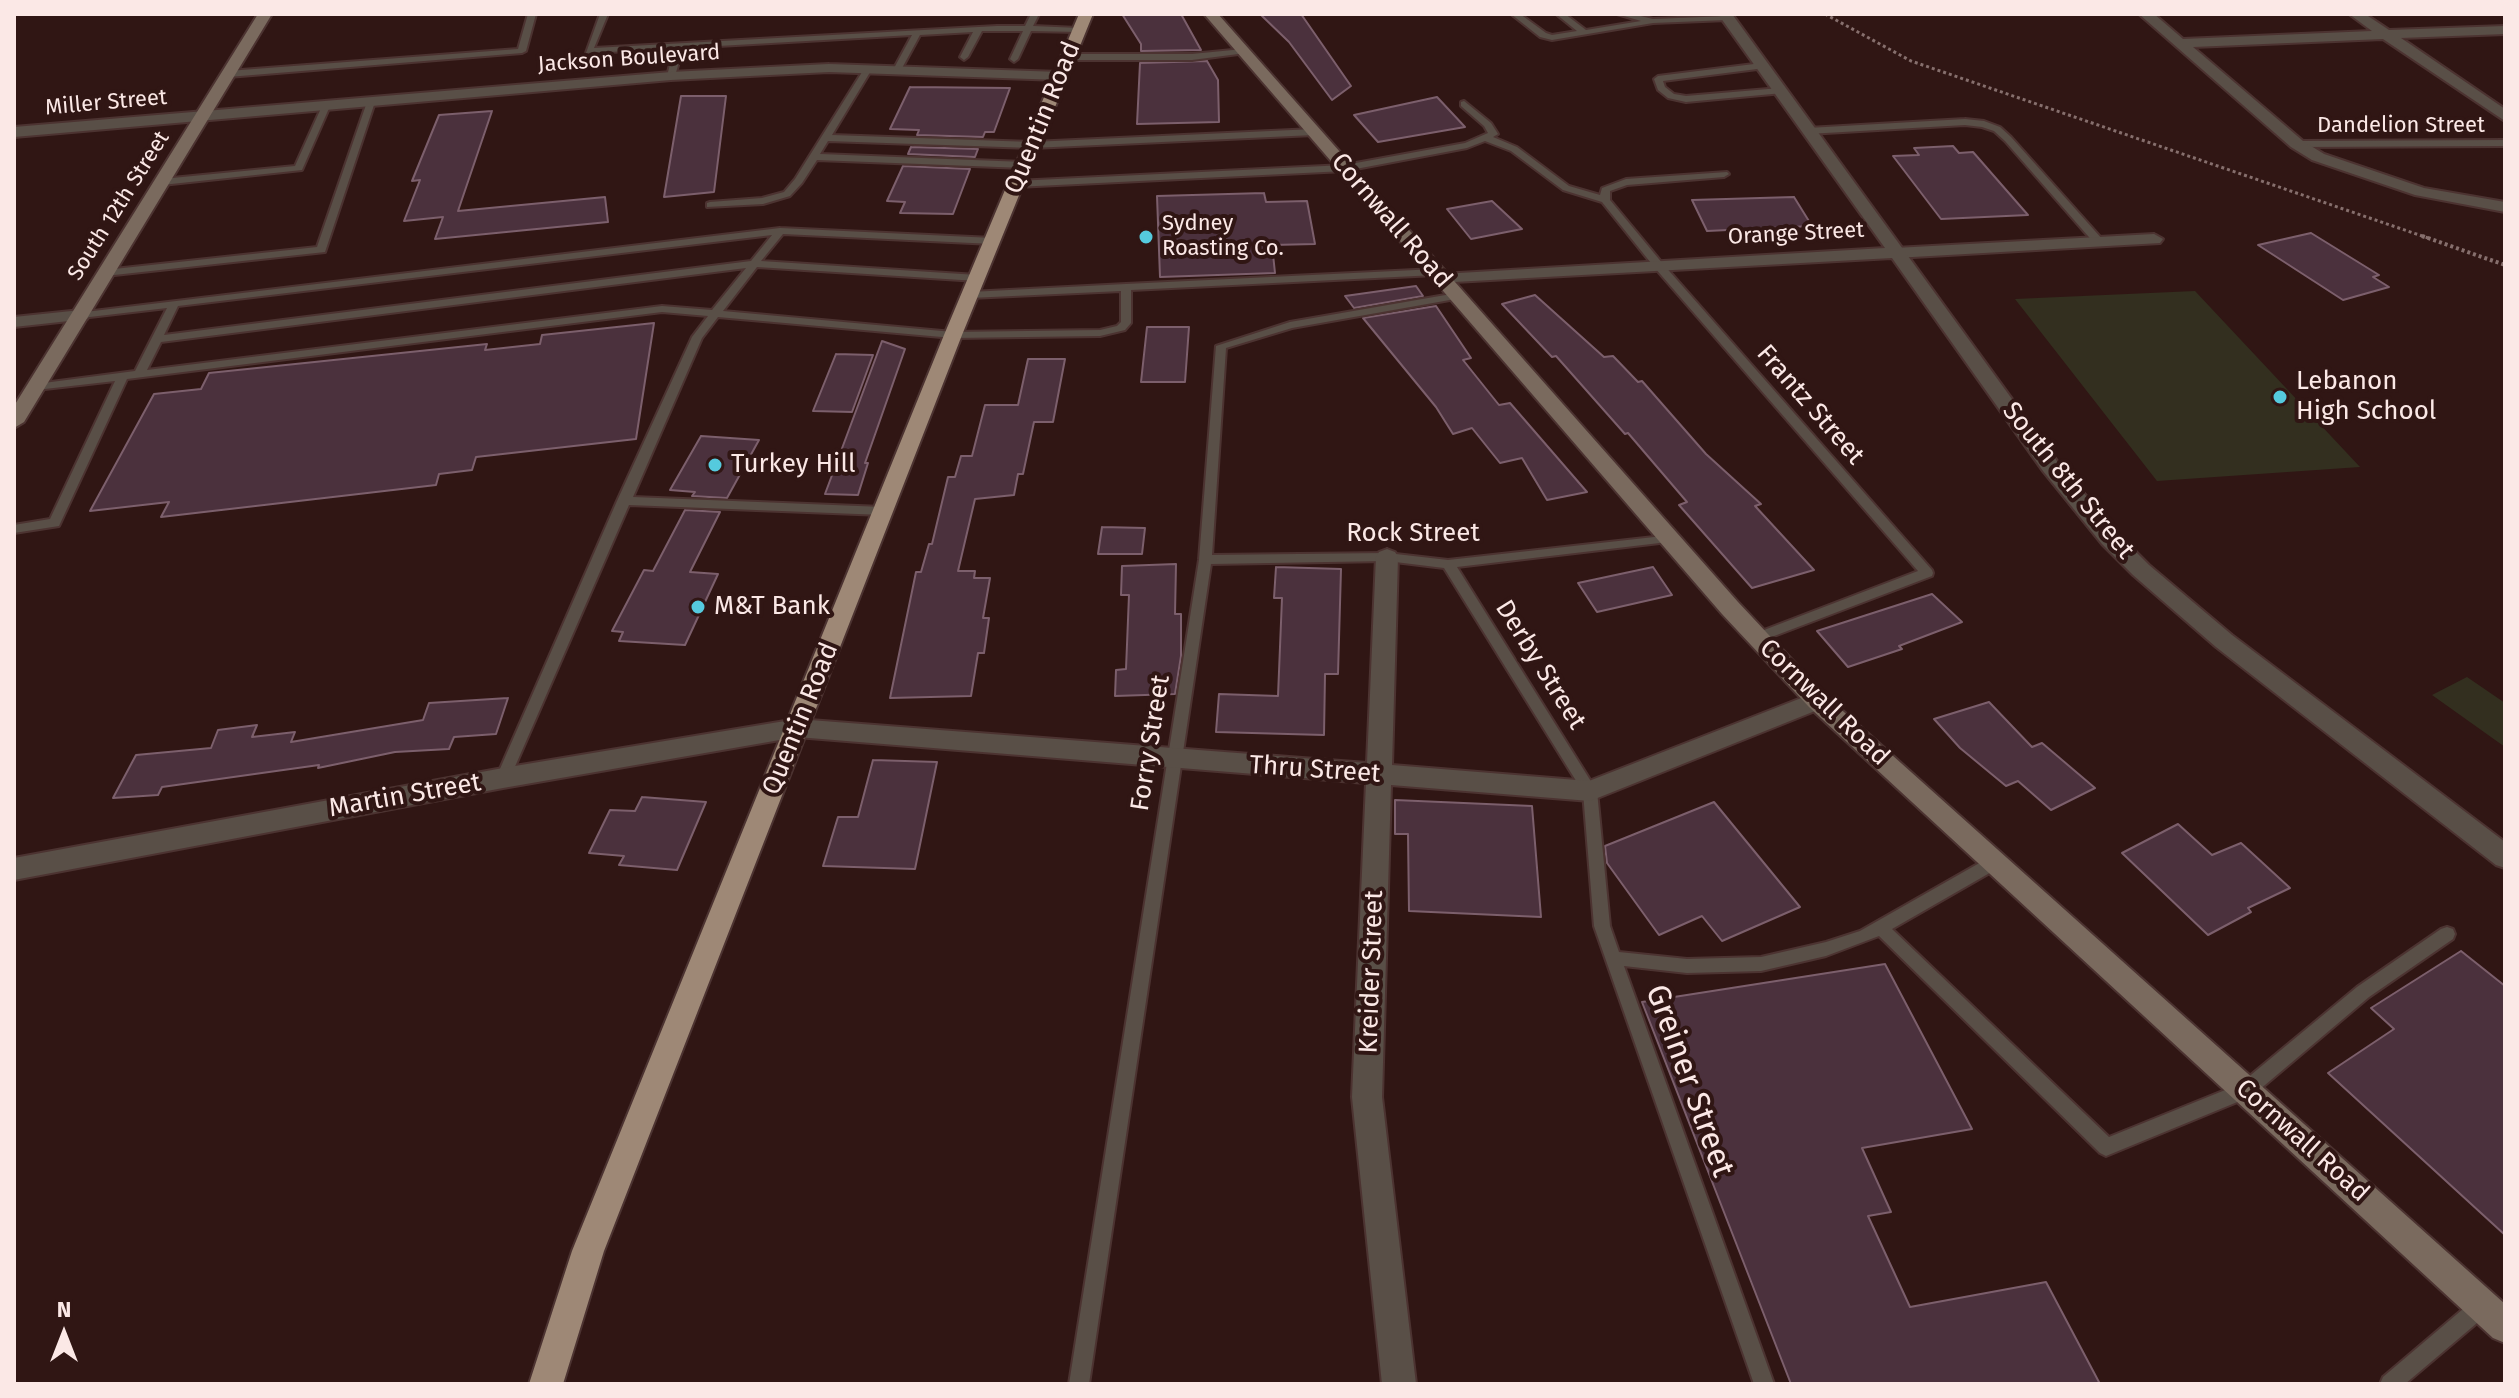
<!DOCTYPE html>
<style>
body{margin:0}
#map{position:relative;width:2519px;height:1398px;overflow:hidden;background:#301614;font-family:"Fira Sans",sans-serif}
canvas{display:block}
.frame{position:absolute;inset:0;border:16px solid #fbe8e6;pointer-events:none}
.north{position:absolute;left:24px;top:1294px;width:80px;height:80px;-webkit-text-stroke:6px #301614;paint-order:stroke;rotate:0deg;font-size:22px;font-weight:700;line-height:32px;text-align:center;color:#fbe8e6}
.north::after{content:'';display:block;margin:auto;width:28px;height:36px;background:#fbe8e6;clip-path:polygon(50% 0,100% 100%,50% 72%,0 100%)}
</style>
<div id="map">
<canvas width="2519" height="1398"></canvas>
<div class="frame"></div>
<div class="north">N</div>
</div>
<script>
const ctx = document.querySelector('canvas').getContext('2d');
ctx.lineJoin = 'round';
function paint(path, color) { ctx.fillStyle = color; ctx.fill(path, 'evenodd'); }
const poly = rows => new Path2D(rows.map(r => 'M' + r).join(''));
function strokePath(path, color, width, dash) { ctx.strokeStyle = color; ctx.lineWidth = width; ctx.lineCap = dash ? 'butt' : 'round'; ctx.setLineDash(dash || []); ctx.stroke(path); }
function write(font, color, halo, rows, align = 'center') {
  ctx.font = font + ' "Fira Sans",sans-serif'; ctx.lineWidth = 8; ctx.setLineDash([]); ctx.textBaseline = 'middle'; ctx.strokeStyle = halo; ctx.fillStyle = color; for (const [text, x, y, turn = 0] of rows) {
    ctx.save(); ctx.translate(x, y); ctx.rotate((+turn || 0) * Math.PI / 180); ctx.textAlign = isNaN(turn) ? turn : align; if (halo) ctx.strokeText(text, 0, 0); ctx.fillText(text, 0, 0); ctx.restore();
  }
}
paint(poly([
 [2195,291,2360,467,2157,481,2015,299],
 [2467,677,2505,703,2505,747,2432,695]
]), '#332f1f');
const building = poly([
 [1122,14,1181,14,1201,50,1141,51,1141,44,1122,14],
 [1260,14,1301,14,1351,86,1332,100,1289,42,1260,14],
 [1207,61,1218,80,1219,122,1137,124,1140,63,1207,61],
 [910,87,1010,88,994,132,985,132,983,137,917,135,919,130,890,129,910,87],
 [681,96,726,96,714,192,664,197,681,96],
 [1437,97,1465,127,1378,142,1354,115,1437,97],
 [492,111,458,211,605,197,608,222,435,239,443,217,404,221,420,180,412,181,439,115,492,111],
 [1953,146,1959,153,1973,152,2028,215,1941,219,1893,156,1919,155,1914,148,1953,146],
 [911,147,978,149,975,157,908,154,911,147],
 [903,166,970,169,953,214,900,213,905,202,887,201,903,166],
 [1264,193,1266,202,1307,201,1315,244,1272,245,1275,273,1160,277,1157,196,1264,193],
 [1794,197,1812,226,1707,231,1692,200,1794,197],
 [1492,201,1522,229,1471,239,1447,209,1492,201],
 [2311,233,2379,275,2373,277,2389,287,2343,300,2258,245,2311,233],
 [1416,286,1423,296,1354,308,1345,296,1416,286],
 [1535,295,1604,357,1613,356,1638,382,1642,381,1706,454,1761,504,1755,506,1814,570,1752,588,1679,505,1687,502,1628,433,1625,434,1556,356,1552,357,1502,304,1535,295],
 [1436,306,1471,358,1463,360,1499,405,1510,403,1587,492,1547,500,1522,458,1500,463,1472,428,1453,434,1436,407,1363,318,1436,306],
 [654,323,636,439,476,457,472,470,439,474,436,485,161,517,169,502,90,511,154,394,201,389,209,373,487,344,485,350,540,344,542,335,654,323],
 [1147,327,1189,327,1185,382,1141,382,1147,327],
 [882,341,905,349,865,463,868,463,858,495,825,494,882,341],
 [836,354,873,355,852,412,813,411,836,354],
 [1028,359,1065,359,1053,422,1034,422,1023,474,1018,474,1014,495,975,499,958,571,975,571,974,578,990,578,983,618,989,618,984,653,978,653,971,696,890,698,916,572,921,572,929,544,932,544,948,477,955,477,961,456,972,456,985,405,1018,405,1028,359],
 [701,436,759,440,727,498,692,496,695,492,670,490,701,436],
 [685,510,720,512,690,572,718,574,685,645,619,641,623,632,612,631,644,570,653,571,685,510],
 [1102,527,1145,528,1142,554,1098,554,1102,527],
 [1176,564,1175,614,1181,614,1181,656,1175,694,1115,696,1116,670,1126,669,1129,595,1121,595,1122,566,1176,564],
 [1276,567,1341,569,1338,674,1325,674,1324,735,1216,732,1219,694,1278,696,1282,598,1274,598,1276,567],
 [1653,567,1672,595,1597,612,1578,583,1653,567],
 [1932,594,1962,622,1899,646,1902,649,1848,667,1817,631,1932,594],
 [508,698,496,734,454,737,449,749,395,752,318,768,319,765,162,787,158,795,113,798,136,755,211,748,218,730,257,725,252,737,295,732,291,742,423,720,429,703,508,698],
 [1989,702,2032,747,2042,743,2095,788,2051,810,2018,781,2006,786,1960,748,1934,719,1989,702],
 [873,760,937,762,915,869,823,866,838,817,858,817,873,760],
 [642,797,706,802,677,870,619,865,624,856,589,853,610,810,635,811,642,797],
 [1395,800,1532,806,1541,917,1409,911,1408,834,1395,834,1395,800],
 [1714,802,1800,907,1722,941,1702,916,1659,935,1607,863,1605,846,1714,802],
 [2178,824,2212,855,2241,843,2290,888,2248,908,2251,912,2208,935,2122,853,2178,824],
 [2461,951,2505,986,2505,1235,2328,1073,2394,1029,2371,1008,2461,951],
 [1885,964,1972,1129,1862,1148,1891,1212,1868,1216,1910,1307,2046,1282,2100,1384,1791,1384,1642,1002,1885,964]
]);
paint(building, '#4b313d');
strokePath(building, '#7c5f6c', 2);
const service = poly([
 [528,14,536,14,526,51,522,53,228,77,224,74,228,71,518,49,528,14],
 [600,14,608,14,594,48,997,26,1025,26,1031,14,1039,14,1033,26,1079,28,1083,30,1079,32,1031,31,1018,59,1014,62,1010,59,1023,31,982,31,968,57,964,60,960,57,973,32,920,35,901,70,897,73,893,70,912,35,683,48,675,76,671,79,667,76,674,49,586,53,600,14],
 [1511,14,1520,14,1546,33,1552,35,1577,31,1556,14,1565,14,1586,30,1641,21,1617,14,1632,14,1653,19,1728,16,1732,18,1728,20,1653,23,1552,40,1540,37,1511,14],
 [1243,49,1247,51,1246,53,1192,60,1068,60,1064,57,1068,54,1192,54,1243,49],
 [1762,63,1766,66,1765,68,1663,81,1665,87,1674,94,1686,96,1780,88,1783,89,1783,93,1686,102,1668,98,1658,90,1654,79,1658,76,1762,63],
 [868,66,872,69,832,135,1032,142,1314,129,1319,132,1314,135,1032,148,828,141,820,154,1024,162,1029,165,1024,168,817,160,802,183,790,196,763,204,707,207,707,203,710,202,762,198,784,192,795,179,864,69,868,66],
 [371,99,375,102,325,252,105,276,100,273,105,270,317,247,367,102,371,99],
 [1464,101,1491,123,1498,134,1493,137,1517,147,1569,186,1600,195,1602,188,1626,179,1727,172,1729,174,1724,177,1627,185,1610,191,1610,200,1663,264,1932,570,1933,573,1932,576,1761,641,1751,641,1749,638,1751,635,1918,571,1655,268,1602,202,1563,190,1511,151,1485,141,1467,148,1345,171,1016,187,1011,184,1016,181,1345,165,1465,143,1488,133,1484,126,1461,106,1461,102,1464,101],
 [326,103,330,106,302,170,162,185,157,182,162,179,295,166,322,106,326,103],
 [1965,119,1984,121,2000,127,2011,137,2103,240,2103,244,2095,244,2005,141,1994,131,1982,127,1965,125,1808,134,1803,131,1808,128,1965,119],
 [2505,140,2505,146,2297,147,2292,144,2297,141,2505,140],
 [780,228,993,238,998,241,993,244,783,234,761,261,977,275,982,278,977,281,757,267,723,311,953,332,1100,330,1117,326,1121,322,1121,291,970,298,965,295,970,292,1126,284,1436,269,1441,272,1436,275,1131,290,1131,323,1125,330,1100,336,953,338,718,317,702,338,633,497,883,507,889,511,883,515,629,505,510,778,508,782,503,784,498,782,496,778,617,501,692,337,708,316,662,312,127,379,59,526,14,533,14,525,50,519,115,381,36,390,30,387,36,384,135,371,167,308,81,318,77,317,77,313,780,228],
 [772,235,751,261,164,335,178,306,772,235],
 [746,268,712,310,662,306,147,370,161,342,746,268],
 [1457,293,1461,294,1461,298,1292,328,1226,348,1212,555,1387,553,1448,560,1672,535,1674,538,1672,541,1668,542,1457,567,1597,791,1610,926,1619,952,1687,959,1761,957,1826,942,1860,931,1990,857,1995,856,2000,857,2003,862,2000,867,1892,929,2109,1137,2240,1084,2357,987,2441,929,2447,927,2453,929,2455,934,2453,939,2369,997,2252,1096,2106,1156,2100,1153,1879,936,1826,956,1761,971,1687,973,1624,966,1774,1384,1754,1384,1594,926,1583,792,1444,568,1387,561,1211,564,1089,1384,1069,1384,1199,560,1216,346,1290,322,1457,293],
 [2483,1295,2490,1298,2493,1305,2490,1312,2405,1384,2380,1384,2383,1377,2476,1298,2483,1295]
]);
const minor = poly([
 [2139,14,2154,14,2183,39,2372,31,2349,14,2365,14,2389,30,2505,26,2505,34,2401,38,2505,109,2505,121,2383,39,2193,47,2303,141,2324,154,2424,188,2505,202,2505,212,2415,195,2312,160,2291,147,2139,14],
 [829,64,1060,72,1067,76,1060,80,829,72,671,80,14,137,14,127,671,72,829,64],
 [2154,234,2163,239,2160,243,1895,258,1886,253,1895,248,2154,234],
 [81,310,90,315,87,319,14,327,14,317,81,310],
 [1387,549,1395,552,1398,557,1392,765,1589,781,1809,695,1817,692,1825,695,1829,701,1825,707,1590,801,1391,785,1382,1097,1416,1384,1382,1384,1352,1097,1366,783,797,737,503,788,14,880,14,858,503,768,797,719,1367,763,1376,557,1379,552,1387,549]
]);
const tertiary = poly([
 [1718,14,1732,14,2057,461,2118,534,2149,565,2232,635,2505,842,2505,868,2496,865,2216,647,2133,575,2102,544,2043,471,1892,258,1436,283,1433,279,1436,275,1442,274,1885,248,1718,14]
]);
const secondary = poly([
 [258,14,272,14,24,422,14,428,14,406,258,14],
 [1204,14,1218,14,1738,602,1825,695,2505,1304,2505,1343,2493,1338,1809,707,1722,614,1204,14]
]);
const trunk = poly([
 [1079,14,1093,14,962,335,604,1251,563,1384,529,1384,572,1251,944,335,1079,14]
]);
strokePath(service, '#4c3331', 4);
strokePath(minor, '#4c3331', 4);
strokePath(tertiary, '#4c3331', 4);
strokePath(secondary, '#4c3331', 4);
strokePath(trunk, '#4c3331', 4);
strokePath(poly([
 [1825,14,1911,61,2428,238]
]), '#866f6d', 3, [3, 3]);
strokePath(poly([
 [2422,236,2505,265]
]), '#866f6d', 4, [3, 3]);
paint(service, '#594f47');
paint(minor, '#594f47');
paint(tertiary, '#594f47');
paint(secondary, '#7a6a5e');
paint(trunk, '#9e8876');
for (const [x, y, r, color] of [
 [1146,237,8,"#55cade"],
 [2280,397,8,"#55cade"],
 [715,465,8,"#55cade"],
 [698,607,8,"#55cade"]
]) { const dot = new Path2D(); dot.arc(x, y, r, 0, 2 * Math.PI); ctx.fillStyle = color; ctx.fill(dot); strokePath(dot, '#301614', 3); }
write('22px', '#fbe8e6', '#301614', [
 ["Jackson Boulevard",629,59,-4],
 ["Miller Street",106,103,-5],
 ["Dandelion Street",2401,126],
 ["South 12th Street",119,206,-58],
 ["Orange Street",1796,234,-3]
]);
write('22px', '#fbe8e6', '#301614', [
 ["Sydney",1162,224],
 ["Roasting Co.",1162,249]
], 'left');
write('26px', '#fbe8e6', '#301614', [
 ["Quentin Road",1043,118,-68],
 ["Cornwall Road",1391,221,49],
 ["Frantz Street",1810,405,49],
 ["South 8th Street",2068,481,51],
 ["Rock Street",1413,534],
 ["Derby Street",1540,665,58],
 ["Cornwall Road",1824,703,44],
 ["Quentin Road",801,719,-68],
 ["Forry Street",1151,743,-81],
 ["Thru Street",1315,770,4],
 ["Martin Street",405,796,-10],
 ["Kreider Street",1372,972,-88],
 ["Cornwall Road",2302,1141,42]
]);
write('26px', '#fbe8e6', '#301614', [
 ["Lebanon",2296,382],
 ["High School",2296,412],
 ["Turkey Hill",731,465],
 ["M&T Bank",714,607]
], 'left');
write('32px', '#fbe8e6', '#301614', [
 ["Greiner Street",1689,1081,70]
]);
</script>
